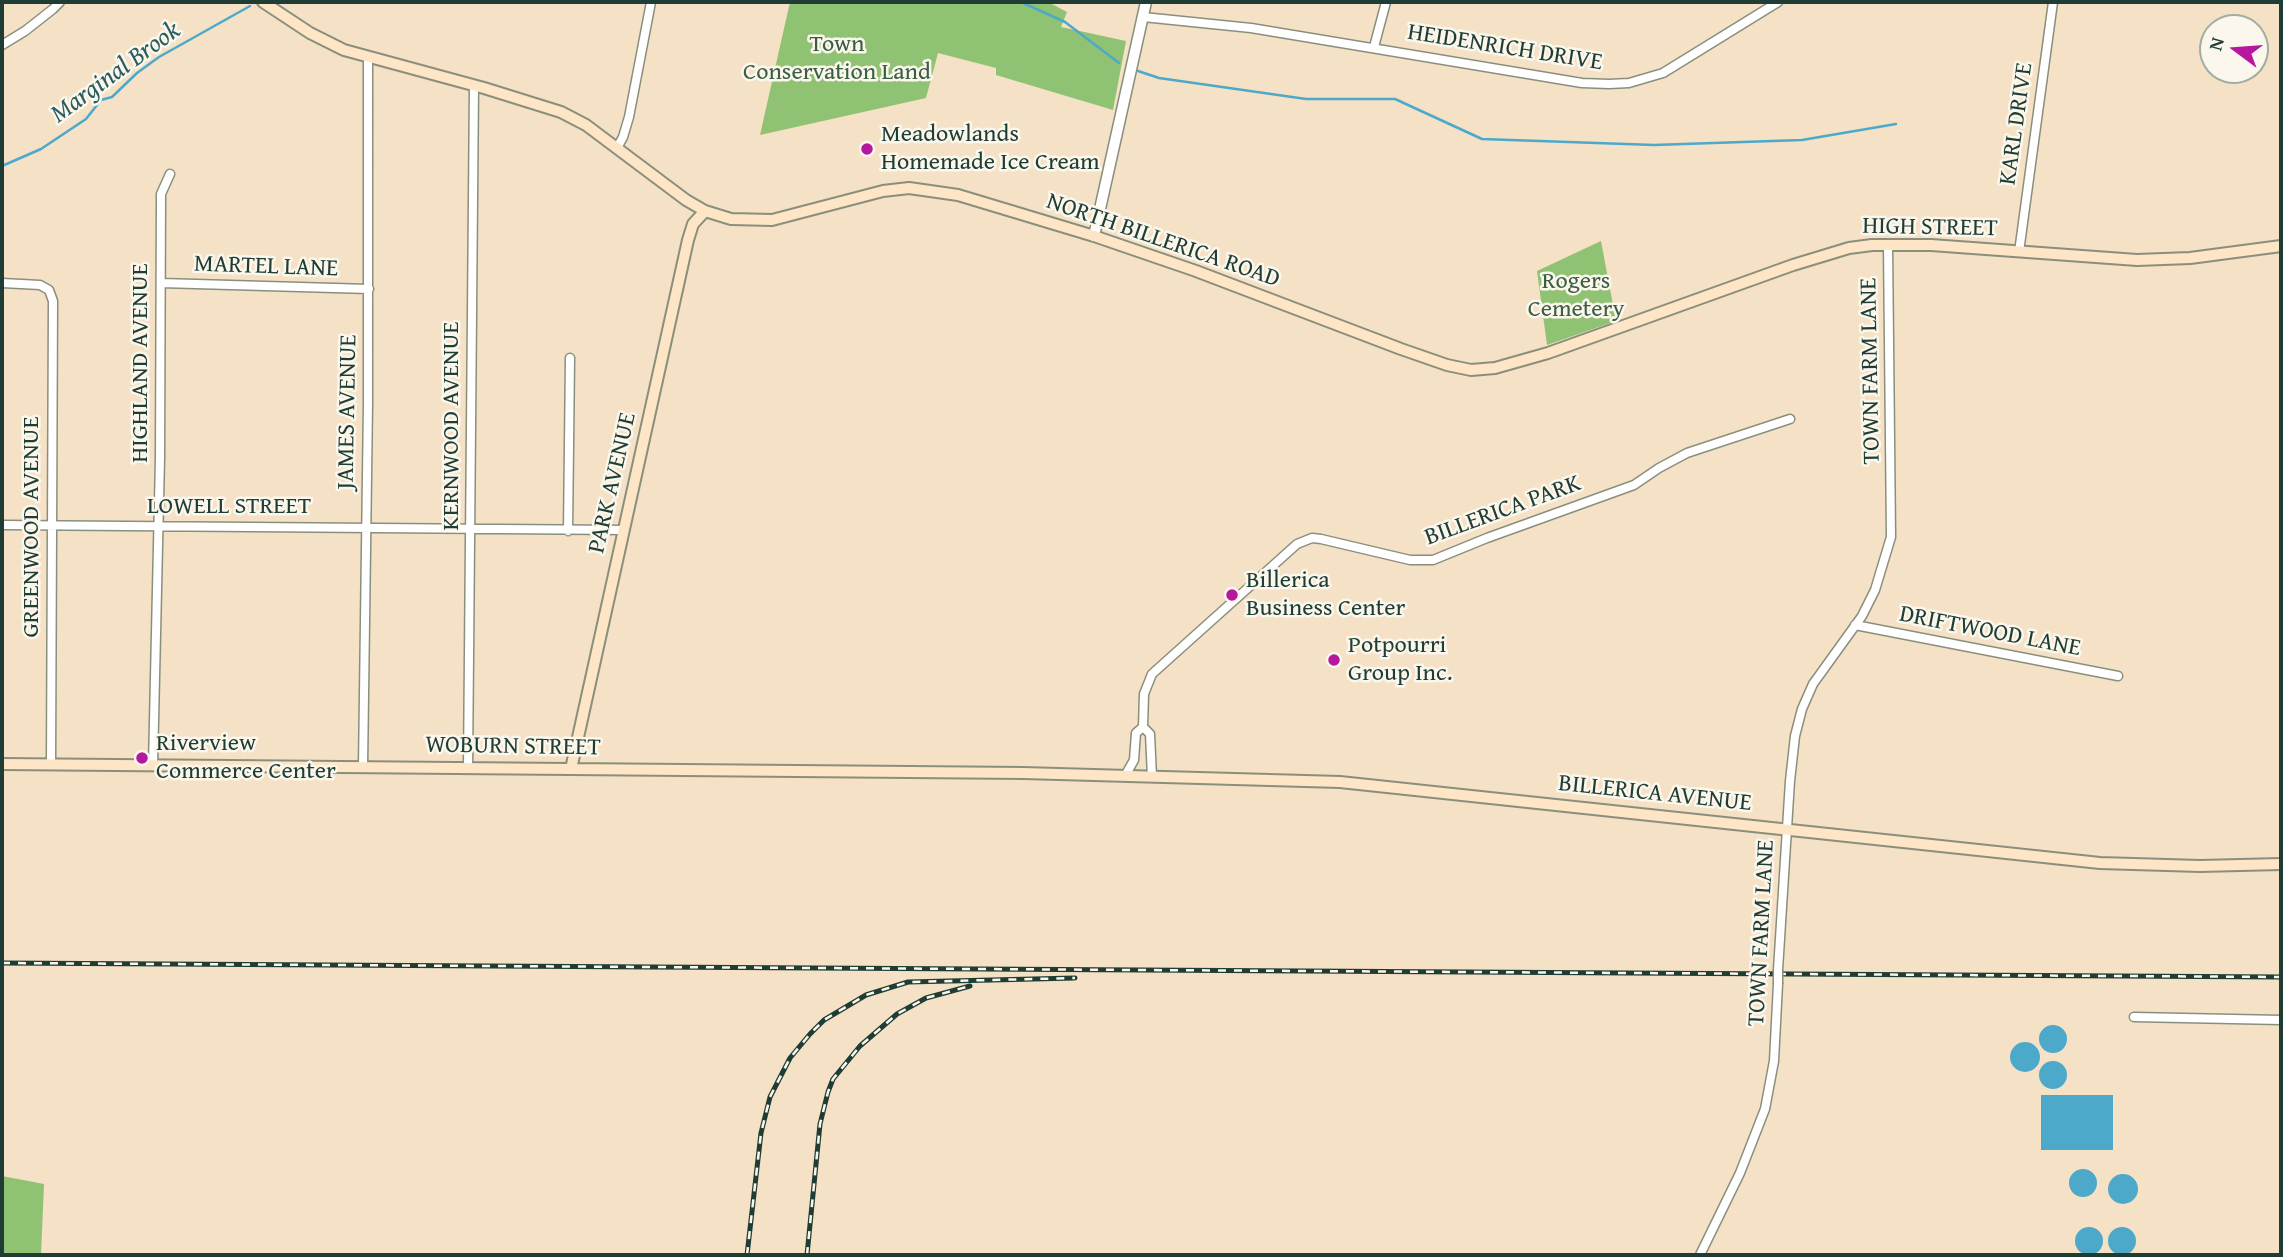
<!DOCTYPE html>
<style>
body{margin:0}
#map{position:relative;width:2283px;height:1257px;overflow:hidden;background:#f4e1c6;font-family:"Gentium Book Plus",serif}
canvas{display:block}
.frame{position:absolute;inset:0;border:4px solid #1f3d34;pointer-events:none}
.north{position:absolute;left:2199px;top:14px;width:70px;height:70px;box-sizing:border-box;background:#fbf7ec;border:2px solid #a3ada2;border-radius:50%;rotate:286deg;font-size:19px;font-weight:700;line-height:28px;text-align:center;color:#1f3d34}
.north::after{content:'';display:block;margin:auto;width:24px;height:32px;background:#b5179e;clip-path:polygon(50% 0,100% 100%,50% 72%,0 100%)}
</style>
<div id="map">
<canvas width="2283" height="1257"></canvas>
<div class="frame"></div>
<div class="north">N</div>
</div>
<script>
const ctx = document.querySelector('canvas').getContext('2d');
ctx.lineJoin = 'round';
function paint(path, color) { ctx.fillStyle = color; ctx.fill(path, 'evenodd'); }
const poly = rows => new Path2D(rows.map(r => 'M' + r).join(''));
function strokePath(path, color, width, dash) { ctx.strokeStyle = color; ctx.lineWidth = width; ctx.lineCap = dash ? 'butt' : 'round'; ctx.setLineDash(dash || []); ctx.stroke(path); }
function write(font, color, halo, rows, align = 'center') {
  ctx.font = font + ' "Gentium Book Plus",serif'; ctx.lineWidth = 5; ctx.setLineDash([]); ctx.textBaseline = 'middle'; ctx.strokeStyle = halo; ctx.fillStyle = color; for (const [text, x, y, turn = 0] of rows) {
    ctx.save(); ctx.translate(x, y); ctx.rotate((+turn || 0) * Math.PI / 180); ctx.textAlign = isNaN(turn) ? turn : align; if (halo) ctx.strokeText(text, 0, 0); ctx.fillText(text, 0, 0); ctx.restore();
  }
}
paint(poly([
 [790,2,1048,2,1067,12,1061,27,1126,41,1113,110,996,75,996,68,938,53,926,98,760,135],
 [1601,241,1616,321,1547,345,1537,271],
 [2,1176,44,1184,41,1255,2,1255]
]), '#90c273');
paint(poly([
 '2039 1039a14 14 0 1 1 28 0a14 14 0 1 1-28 0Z',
 '2010 1057a15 15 0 1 1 30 0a15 15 0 1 1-30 0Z',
 '2039 1075a14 14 0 1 1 28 0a14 14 0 1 1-28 0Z',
 [2041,1095,2113,1095,2113,1150,2041,1150],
 '2069 1183a14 14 0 1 1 28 0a14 14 0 1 1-28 0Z',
 '2108 1189a15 15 0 1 1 30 0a15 15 0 1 1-30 0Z',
 '2075 1241a14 14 0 1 1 28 0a14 14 0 1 1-28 0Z',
 '2108 1241a14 14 0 1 1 28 0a14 14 0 1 1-28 0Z'
]), '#4ca9ca');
strokePath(poly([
 [1021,2,1065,22,1119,63],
 [1138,71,1159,78,1306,99,1395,99,1482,139,1654,145,1802,140,1896,124],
 [2,166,41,149,86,119,101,100,112,97,137,73,159,57,250,6]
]), '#4ca9ca', 2.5);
const minor = poly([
 [1143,17,1251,28,1582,83,1609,84,1629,83,1663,73,1778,2],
 [2,45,25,31,53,9,60,2],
 [1374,47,1386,2],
 [617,148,623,137,629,117,651,2],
 [2019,252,2053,2],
 [2,283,40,285,49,290,53,301,51,764],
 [161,283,369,289],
 [2,525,624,530],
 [568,531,570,358],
 [1855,625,2118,676],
 [153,765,160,458,161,194,170,174],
 [363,767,368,403,368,58],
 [468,768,474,85],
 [1125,776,1134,760,1136,733,1143,727],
 [1152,777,1150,734,1143,727,1144,694,1152,674,1297,544,1312,538,1321,539,1410,560,1433,560,1487,538,1634,485,1659,468,1687,453,1790,419],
 [1778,970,1790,781,1795,736,1802,709,1813,684,1862,616,1875,590,1891,537,1888,245],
 [2134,1017,2281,1020],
 [1700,1255,1740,1173,1765,1109,1774,1061,1778,984]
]);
const tertiary = poly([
 [1094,236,1146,2]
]);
const secondary = poly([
 [263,2,310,33,344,50,484,88,561,112,586,125,686,200,705,211,731,219,772,220,883,191,909,188,958,195,1094,236,1196,271,1401,349,1447,365,1471,370,1495,368,1548,353,1793,265,1849,248,1872,245,1931,245,2137,260,2190,258,2281,246],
 [2,764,1023,773,1340,782,2100,863,2200,866,2281,864],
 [571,769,688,240,693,224,705,211]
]);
strokePath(minor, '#8a8f7d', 11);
strokePath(tertiary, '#8a8f7d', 13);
strokePath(secondary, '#8a8f7d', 14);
strokePath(minor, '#fff', 8);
strokePath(tertiary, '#fff', 10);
strokePath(secondary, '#fde5c5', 10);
const rail = poly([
 [2,963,2281,977],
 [747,1255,761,1133,770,1097,790,1058,810,1034,824,1020,866,995,908,982,1075,978],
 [807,1255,820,1124,828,1092,833,1079,860,1046,897,1014,926,998,970,986]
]);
strokePath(rail, '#1f3d34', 5);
strokePath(rail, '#fbf7ec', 2.5, [8]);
const minorBridge = poly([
 [1778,984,1778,970]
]);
strokePath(minorBridge, '#8a8f7d', 11, []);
strokePath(minorBridge, '#fff', 8);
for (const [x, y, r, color] of [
 [867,149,7,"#b5179e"],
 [1232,595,7,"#b5179e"],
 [1334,660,7,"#b5179e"],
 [142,758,7,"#b5179e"]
]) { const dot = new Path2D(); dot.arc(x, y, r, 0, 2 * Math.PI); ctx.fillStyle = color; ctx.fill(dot); strokePath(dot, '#fbf7ec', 2.5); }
write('24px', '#3b5e44', '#fbf7ec', [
 ["Town",837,45],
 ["Conservation Land",837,73],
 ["Rogers",1576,282],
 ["Cemetery",1576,310]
]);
write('24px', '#1f3d34', '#fbf7ec', [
 ["HEIDENRICH DRIVE",1505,48,9],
 ["KARL DRIVE",2017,124,-82],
 ["HIGH STREET",1930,228,1],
 ["NORTH BILLERICA ROAD",1163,241,19],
 ["MARTEL LANE",266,267,2],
 ["HIGHLAND AVENUE",141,363,-90],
 ["TOWN FARM LANE",1871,371,-91],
 ["JAMES AVENUE",348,412,-89],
 ["KERNWOOD AVENUE",452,426,-90],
 ["PARK AVENUE",613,483,-77],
 ["LOWELL STREET",229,507],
 ["BILLERICA PARK",1503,511,-20],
 ["GREENWOOD AVENUE",32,527,-90],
 ["DRIFTWOOD LANE",1990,632,11],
 ["WOBURN STREET",513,747,1],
 ["BILLERICA AVENUE",1655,794,6],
 ["TOWN FARM LANE",1762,933,-87]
]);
write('24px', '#1f3d34', '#fbf7ec', [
 ["Meadowlands",881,135],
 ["Homemade Ice Cream",881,163],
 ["Billerica",1246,581],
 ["Business Center",1246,609],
 ["Potpourri",1348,646],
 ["Group Inc.",1348,674],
 ["Riverview",156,744],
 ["Commerce Center",156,772]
], 'left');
write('italic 26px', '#2c5d61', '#fbf7ec', [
 ["Marginal Brook",116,73,-36]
]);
</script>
